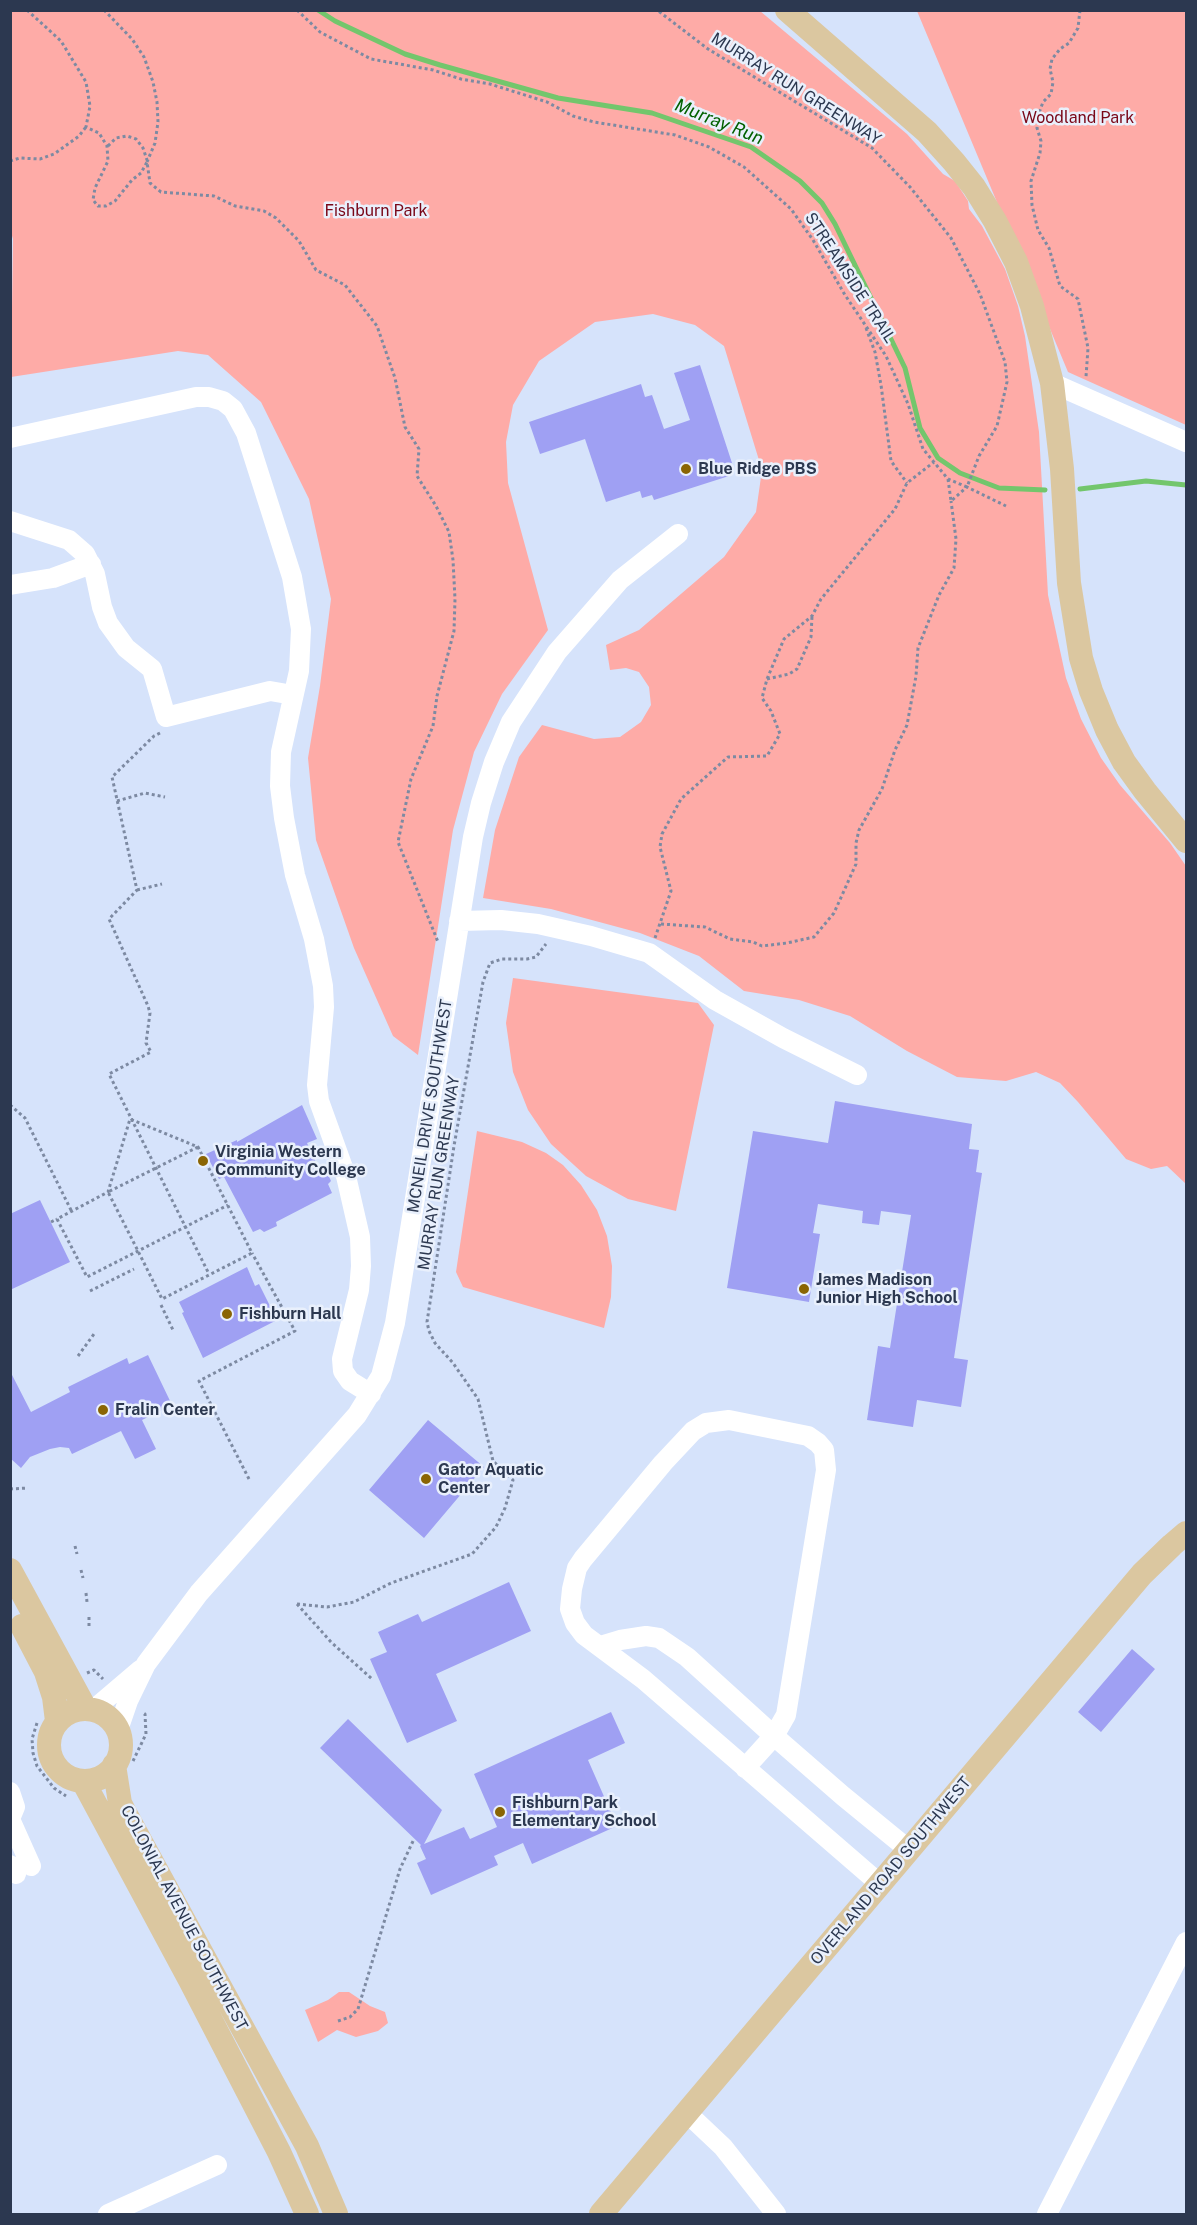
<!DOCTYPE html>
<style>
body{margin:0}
#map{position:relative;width:1197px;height:2225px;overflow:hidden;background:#d6e3fb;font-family:"Public Sans",sans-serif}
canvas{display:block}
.frame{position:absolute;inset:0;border:12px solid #2c3850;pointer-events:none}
</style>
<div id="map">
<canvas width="1197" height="2225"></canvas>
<div class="frame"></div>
</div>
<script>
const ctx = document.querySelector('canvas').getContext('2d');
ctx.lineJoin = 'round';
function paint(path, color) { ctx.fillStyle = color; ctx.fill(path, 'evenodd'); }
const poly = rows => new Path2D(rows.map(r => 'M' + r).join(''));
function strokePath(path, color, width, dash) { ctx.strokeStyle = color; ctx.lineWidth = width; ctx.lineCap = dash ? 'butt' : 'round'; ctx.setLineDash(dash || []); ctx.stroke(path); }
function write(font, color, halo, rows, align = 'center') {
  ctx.font = font + ' "Public Sans",sans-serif'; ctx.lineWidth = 5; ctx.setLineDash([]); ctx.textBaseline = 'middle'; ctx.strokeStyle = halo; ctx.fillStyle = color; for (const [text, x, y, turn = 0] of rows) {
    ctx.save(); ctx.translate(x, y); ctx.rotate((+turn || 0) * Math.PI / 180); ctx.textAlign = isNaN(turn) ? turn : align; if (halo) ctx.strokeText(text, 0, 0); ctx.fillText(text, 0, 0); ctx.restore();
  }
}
paint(poly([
 [11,11,760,11,907,134,943,174,955,181,968,201,969,209,982,226,1005,269,1018,306,1025,336,1039,432,1048,595,1066,678,1081,719,1101,758,1120,785,1170,843,1186,866,1186,1184,1167,1166,1151,1169,1126,1159,1078,1102,1060,1083,1036,1072,1006,1081,957,1077,907,1051,850,1016,799,1000,744,991,699,956,640,933,551,909,483,898,495,830,519,757,542,725,594,739,620,737,641,722,651,705,649,687,639,672,626,668,610,670,606,645,639,630,724,557,756,512,762,470,724,346,695,325,653,314,595,322,539,361,513,405,506,442,508,483,548,630,502,694,474,752,453,830,418,1055,393,1036,354,948,316,840,308,758,320,686,331,599,309,499,261,402,208,355,178,351,11,377,13,239,10,229],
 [917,11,1186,11,1186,425,1068,372],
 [513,978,698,1003,714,1025,676,1211,628,1199,586,1176,551,1144,528,1110,513,1072,506,1023],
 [477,1131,522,1142,546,1153,563,1165,581,1185,597,1210,607,1236,612,1266,611,1297,604,1328,463,1287,456,1272],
 [339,1992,349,1992,370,2006,385,2012,388,2023,378,2031,356,2037,337,2030,318,2042,305,2010,328,2000]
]), '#feaba7');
strokePath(poly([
 [318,10,335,21,405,54,440,65,558,98,652,113,751,147,800,181,822,203,835,224,905,368,920,428,938,458,960,473,999,488,1045,490],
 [1080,489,1146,481,1186,485]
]), '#73c66c', 5);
paint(poly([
 [700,365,732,463,726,465,729,476,654,500,652,495,642,498,640,491,606,502,585,439,540,454,529,422,641,384,645,397,652,395,664,429,690,420,674,373],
 [835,1101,972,1124,969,1149,979,1150,976,1172,982,1173,954,1358,968,1360,961,1407,917,1400,913,1427,867,1420,878,1346,890,1348,911,1215,881,1211,879,1225,862,1223,863,1211,818,1204,813,1233,820,1234,809,1302,727,1288,753,1131,828,1143],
 [302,1105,317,1139,307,1143,319,1169,325,1168,331,1181,328,1184,332,1193,276,1222,277,1226,264,1232,260,1229,253,1232,224,1177,219,1179,206,1154,237,1140,237,1142],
 [40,1200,70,1262,10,1290,10,1214],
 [247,1267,255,1286,259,1284,277,1320,203,1358,182,1313,184,1312,179,1302],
 [148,1355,172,1405,142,1420,156,1449,135,1459,121,1431,72,1454,69,1448,60,1447,50,1449,30,1457,21,1468,10,1458,10,1371,31,1412,70,1392,68,1387,127,1358,129,1364],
 [428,1420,484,1467,424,1538,369,1490],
 [509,1582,531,1631,436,1674,457,1721,407,1743,370,1659,387,1652,378,1632,418,1614,422,1622],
 [1132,1649,1155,1669,1101,1732,1078,1712],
 [611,1712,625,1743,588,1760,617,1826,532,1864,523,1843,494,1856,498,1865,431,1895,417,1863,426,1859,420,1846,421,1845,320,1748,348,1719,442,1810,424,1844,464,1827,470,1839,497,1827,474,1774]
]), '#9fa0f3');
strokePath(poly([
 [27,10,61,41,86,82,90,106,86,127,99,133,107,146,108,161,95,188,93,200,98,206,106,206,115,201,132,180,141,173,147,162,150,183,161,192,214,196,235,206,264,211,276,218,299,241,316,270,345,285,377,326,395,378,405,427,419,449,417,476,436,506,449,532,453,560,455,599,454,631,437,696,433,726,411,779,398,842,438,942],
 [104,10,132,39,144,57,153,82,157,102,158,122,155,143,147,162],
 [297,10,320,32,371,59,433,70,461,79,490,84,547,102,573,116,594,122,675,135,709,147,744,167,791,209,813,240,845,295,886,356,908,404,923,449,948,479,967,487,979,456,997,426,1007,382,1005,362,980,294,951,238,910,187,872,148,708,49,657,10],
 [1080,10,1078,28,1069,43,1060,49,1052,59,1050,69,1053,82,1051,94,1043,102,1039,113,1037,128,1041,141,1040,153,1031,181,1032,205,1038,230,1049,248,1060,286,1078,299,1088,348,1086,377],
 [108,146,116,138,127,136,136,139,143,148,147,160],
 [10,161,20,158,40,159,54,154,79,136,86,127],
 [866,328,875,352,881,385,891,461,907,483],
 [948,479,951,501,967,487,1006,506],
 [767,679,789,674,797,669,811,637,812,616],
 [160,733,154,736,112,777,137,890,109,919,148,1006,150,1013,146,1043,151,1052,109,1074,209,1274],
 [117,801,145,793,165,797],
 [137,890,162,884],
 [661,924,705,927,730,939,753,942,762,946,787,943,814,937,834,913,856,864,856,843,859,830,882,789,895,750,907,725,916,676,918,648,939,595,954,568,956,539,951,501],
 [655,938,671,891,660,847,662,834,681,799,728,757,767,756,780,734,771,711,762,698,767,679,784,639,812,616,821,599,895,509,907,483,934,462],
 [10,1105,25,1118,72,1212],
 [198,1147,108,1192,138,1251,162,1299,252,1253,198,1147,130,1119,108,1192,57,1219,87,1277,138,1251,185,1227,228,1205],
 [51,1222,57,1219],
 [90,1291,134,1269],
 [161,1305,173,1330],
 [78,1356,94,1334],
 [249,1479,199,1381,295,1331,252,1253],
 [10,1489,28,1488],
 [75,1546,77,1554],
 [81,1570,83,1578],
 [86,1593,87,1602],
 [297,1604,327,1607,354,1602,391,1583,472,1554,496,1527,505,1508,513,1480,493,1461,478,1399,453,1363,435,1343,429,1331,427,1322,454,1146,483,982,490,963,502,959,527,959,536,957,546,944],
 [297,1604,331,1642,372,1679],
 [89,1617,89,1626],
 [87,1673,94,1670,103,1679],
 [37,1723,32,1739,33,1753,37,1766,54,1788,66,1796],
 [133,1761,146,1734,145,1714,142,1712],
 [338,2021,350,2017,358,2009,400,1869,414,1839]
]), '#7d8aa2', 3, [3, 3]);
strokePath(poly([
 [1052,383,1186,442],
 [10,438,196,397,209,397,223,401,233,409,246,433,292,577,301,629,299,671,281,752,280,786,284,818,295,875,314,939,323,986,324,1007,317,1085,319,1101,346,1176,360,1237,361,1266,359,1290,342,1359,343,1371,350,1381,371,1394],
 [10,521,69,540,85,554,95,574,102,607,108,623,126,648,152,669,166,717,270,691,293,695],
 [10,585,53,578,91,564],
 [459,921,501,920,538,924,591,936,649,953,715,1000,783,1038,857,1075],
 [600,1646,620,1640,646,1636,659,1638,687,1657,774,1736,745,1768],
 [93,1710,140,1670],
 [118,1730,128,1701,146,1664,199,1593,357,1415,381,1376,395,1323,473,837,481,803,494,762,511,722,557,652,620,580,678,534],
 [10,1792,15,1807,10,1819,31,1866],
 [10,1865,16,1874],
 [880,1884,643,1679,584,1635,575,1623,570,1609,572,1589,577,1568,583,1559,663,1463,693,1431,706,1423,729,1420,808,1436,818,1443,824,1450,826,1470,786,1715,774,1736,843,1796,909,1850],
 [687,2113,723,2147,776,2214],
 [108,2214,217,2165],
 [1047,2214,1186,1942]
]), '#fff', 20);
strokePath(poly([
 [787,10,927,132,954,162,974,187,995,221,1016,262,1032,306,1052,383,1062,469,1069,583,1081,658,1091,691,1107,730,1124,762,1145,791,1186,841],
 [10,1570,85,1708],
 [22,1626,46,1672,54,1697,57,1721],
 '49 1745a36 36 0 1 1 72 0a36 36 0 1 1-72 0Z',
 [114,1765,120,1803,124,1811,307,2146,336,2214],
 [83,1781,190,1980,279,2152,307,2214],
 [601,2214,1142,1574,1172,1545,1186,1533]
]), '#dbc7a0', 24);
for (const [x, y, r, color] of [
 [686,469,6,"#8a6504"],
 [203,1161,6,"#8a6504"],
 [804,1289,6,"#8a6504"],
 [227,1314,6,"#8a6504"],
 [103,1410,6,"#8a6504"],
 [426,1479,6,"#8a6504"],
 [500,1812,6,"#8a6504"]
]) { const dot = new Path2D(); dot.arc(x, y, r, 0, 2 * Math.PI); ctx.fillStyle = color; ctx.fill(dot); strokePath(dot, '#e9f0fc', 2); }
write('16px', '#2c3850', '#e9f0fc', [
 ["MURRAY RUN GREENWAY",796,89,32],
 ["STREAMSIDE TRAIL",850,278,57],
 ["MCNEIL DRIVE SOUTHWEST",430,1106,-81],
 ["MURRAY RUN GREENWAY",439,1173,-81],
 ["OVERLAND ROAD SOUTHWEST",891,1871,-50],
 ["COLONIAL AVENUE SOUTHWEST",184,1918,62]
]);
write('16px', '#790718', '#e9f0fc', [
 ["Woodland Park",1078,118],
 ["Fishburn Park",376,211]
]);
write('bold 16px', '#2c3850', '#e9f0fc', [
 ["Blue Ridge PBS",698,469],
 ["Virginia Western",215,1152],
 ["Community College",215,1170],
 ["James Madison",816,1280],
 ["Junior High School",816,1298],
 ["Fishburn Hall",239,1314],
 ["Fralin Center",115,1410],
 ["Gator Aquatic",438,1470],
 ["Center",438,1488],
 ["Fishburn Park",512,1803],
 ["Elementary School",512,1821]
], 'left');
write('italic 18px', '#026001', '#e9f0fc', [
 ["Murray Run",719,122,22]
]);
</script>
